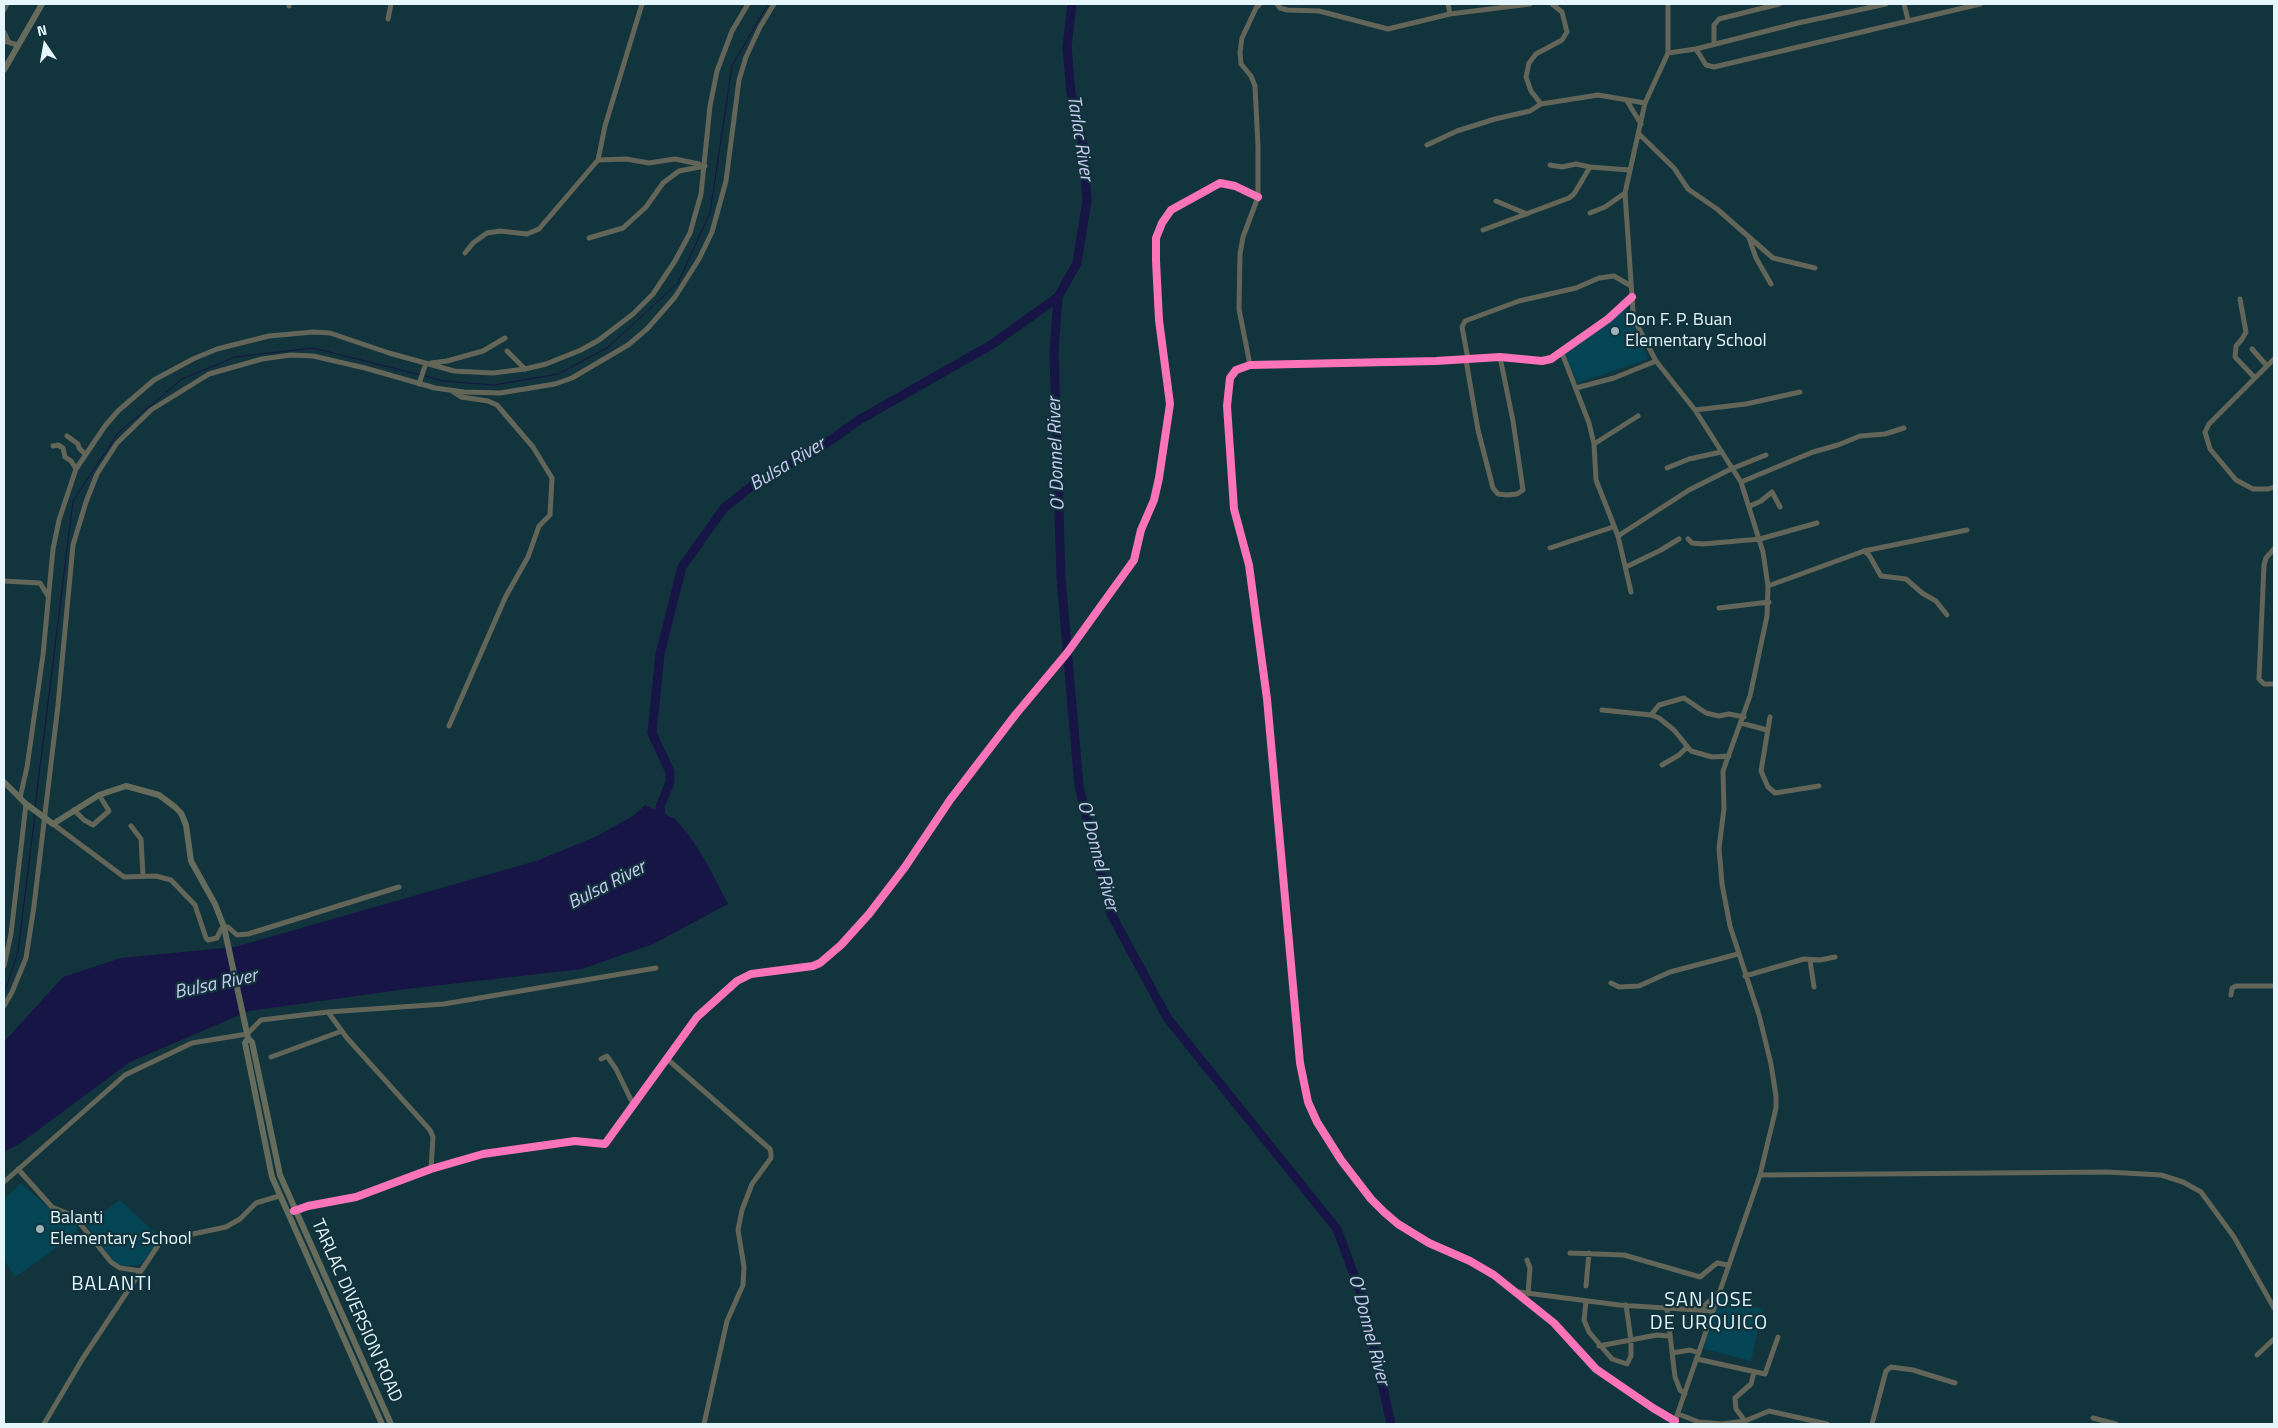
<!DOCTYPE html>
<style>
body{margin:0}
#map{position:relative;width:2278px;height:1428px;overflow:hidden;background:#12343c;font-family:"Titillium Web",sans-serif}
canvas{display:block}
.frame{position:absolute;inset:0;border:5px solid #e5f7fd;pointer-events:none}
.north{position:absolute;left:20px;top:20px;width:50px;height:50px;-webkit-text-stroke:4px #12323b;paint-order:stroke;rotate:348deg;font-size:14px;font-weight:700;line-height:20px;text-align:center;color:#e5f7fd}
.north::after{content:'';display:block;margin:auto;width:18px;height:22px;background:#e5f7fd;clip-path:polygon(50% 0,100% 100%,50% 72%,0 100%)}
</style>
<div id="map">
<canvas width="2278" height="1428"></canvas>
<div class="frame"></div>
<div class="north">N</div>
</div>
<script>
const ctx = document.querySelector('canvas').getContext('2d');
ctx.lineJoin = 'round';
function paint(path, color) { ctx.fillStyle = color; ctx.fill(path, 'evenodd'); }
const poly = rows => new Path2D(rows.map(r => 'M' + r).join(''));
function strokePath(path, color, width, dash) { ctx.strokeStyle = color; ctx.lineWidth = width; ctx.lineCap = dash ? 'butt' : 'round'; ctx.setLineDash(dash || []); ctx.stroke(path); }
function write(font, color, halo, rows, align = 'center') {
  ctx.font = font + ' "Titillium Web",sans-serif'; ctx.lineWidth = 4.5; ctx.setLineDash([]); ctx.textBaseline = 'middle'; ctx.strokeStyle = halo; ctx.fillStyle = color; for (const [text, x, y, turn = 0] of rows) {
    ctx.save(); ctx.translate(x, y); ctx.rotate((+turn || 0) * Math.PI / 180); ctx.textAlign = isNaN(turn) ? turn : align; if (halo) ctx.strokeText(text, 0, 0); ctx.fillText(text, 0, 0); ctx.restore();
  }
}
paint(poly([
 [1626,308,1648,359,1578,383,1564,353],
 [21,1183,56,1214,69,1217,76,1224,78,1233,15,1277,4,1260,4,1199],
 [120,1200,162,1239,140,1265,121,1266,114,1261,86,1225],
 [1719,1297,1763,1309,1751,1361,1701,1348]
]), '#034555');
paint(poly([
 [645,805,675,819,689,835,706,862,728,904,653,944,582,969,406,989,249,1011,130,1062,22,1142,4,1152,4,1042,63,977,121,958,235,947,536,861,593,838,633,816]
]), '#171446');
strokePath(poly([
 [425,376,442,381,494,385,558,374,607,348,678,283,710,213,732,66,768,4],
 [35,807,73,501,118,433,182,379,235,357,313,348,421,375],
 [4,994,18,952,35,814]
]), '#171446', 1);
strokePath(poly([
 [1072,4,1067,47,1071,93,1083,145,1087,200,1077,263,1058,297,1054,351,1061,578,1079,786,1111,914,1168,1019,1337,1229,1364,1302,1391,1424],
 [662,824,660,807,670,782,670,772,652,733,660,654,682,567,724,508,762,478,814,452,859,420,991,345,1058,297]
]), '#171446', 9);
strokePath(poly([
 [1277,4,1280,8,1287,10,1319,11,1388,29,1450,14,1530,4],
 [1448,4,1450,14],
 [1552,4,1562,12,1567,32,1562,40,1536,54,1529,63,1526,77,1531,91,1541,104,1598,95,1645,103],
 [1668,4,1668,53,1645,103,1625,193,1633,311,1635,321,1656,361,1695,410,1741,482,1763,552,1768,586,1767,616,1750,696,1723,771,1724,809,1719,848,1722,884,1730,926,1759,1015,1771,1064,1776,1096,1776,1108,1760,1175,1674,1424],
 [1904,4,1908,20],
 [289,6,289,4],
 [4,10,7,4],
 [388,19,391,4],
 [4,32,8,41],
 [4,41,18,45],
 [1714,43,1714,25,1719,19,1779,4],
 [1696,49,1706,65,1714,67,1980,4],
 [1668,53,1696,49,1798,23,1886,4],
 [1627,101,1641,124],
 [1639,134,1674,168,1688,189,1717,209,1773,258,1815,268],
 [1427,145,1457,131,1495,119,1530,111,1541,104],
 [598,160,626,159,649,163,675,159,699,164],
 [1550,165,1562,167,1576,164,1590,167],
 [1496,201,1527,214],
 [1590,213,1605,207,1625,193],
 [1483,230,1569,198,1574,194,1590,167,1629,170],
 [589,238,623,228,646,207,663,183,679,171,705,166],
 [1749,238,1756,258,1771,284],
 [465,253,473,243,487,233,500,231,527,234,539,229,598,160,605,126,642,4],
 [1632,297,1608,319,1551,359,1542,361,1500,357,1436,361,1250,365,1236,370,1230,378,1227,406,1234,509,1249,565,1267,699,1300,1063,1308,1102,1317,1122,1341,1160,1371,1199,1384,1212,1398,1224,1429,1243,1470,1261,1494,1275,1554,1323,1596,1369,1653,1408,1675,1421],
 [2240,299,2246,332,2242,339,2236,346,2235,357,2255,378],
 [2252,349,2267,366],
 [507,351,525,369],
 [1562,353,1589,423,1594,444,1596,480,1618,536,1631,592],
 [1468,359,1462,327,1465,321,1519,301,1576,288,1599,278,1614,276,1631,286],
 [2274,359,2209,424,2205,432,2210,449,2236,480,2253,489,2268,489,2274,487],
 [1466,360,1478,430,1493,488,1498,494,1507,495,1517,494,1523,490,1513,421,1500,357],
 [431,363,447,361,483,351,505,338],
 [1250,365,1239,309,1240,254,1243,237,1258,197,1258,146,1255,86,1251,76,1241,64,1240,52,1242,38,1256,8,1260,4],
 [419,384,426,363],
 [1576,388,1614,378,1656,361],
 [1695,410,1746,404,1800,392],
 [67,436,78,444,79,448,85,454],
 [1594,444,1638,416],
 [53,446,58,445,63,448,65,457,71,461,76,469],
 [1667,468,1689,459,1721,452],
 [1741,482,1813,452,1838,445,1860,436,1885,434,1904,428],
 [1750,506,1761,501,1772,492,1780,507],
 [1618,536,1689,490,1731,469,1766,455],
 [1688,539,1692,543,1703,544,1760,539,1817,523],
 [1550,548,1613,527],
 [2274,549,2266,558,2264,565,2259,679,2264,684,2274,684],
 [1864,551,1967,530],
 [1626,567,1661,550,1679,539],
 [4,581,40,583,48,596],
 [1768,586,1864,551,1869,555,1881,576,1906,579,1922,593,1936,601,1947,615],
 [1719,608,1769,602],
 [1602,710,1651,715,1659,718,1674,730,1691,751,1712,757,1729,756],
 [1651,715,1659,705,1684,698,1706,713,1719,716,1729,714,1744,717],
 [1770,717,1761,771,1768,787,1775,793,1819,786],
 [1741,723,1767,730],
 [449,726,506,596,528,557,539,526,550,515,552,478,533,447,497,405,488,401,461,397,452,391],
 [1662,765,1679,755,1686,748],
 [20,798,27,767,43,655,53,549,59,520,76,469,105,426,118,411,154,380,193,359,217,349,269,336,313,332,330,333,389,353,454,371,493,373,525,369,546,364,581,350,599,340,633,314,653,294,675,261,690,233,701,194,710,106,717,71,732,31,748,4],
 [74,810,84,820,93,825,109,811,99,795],
 [53,824,124,877,156,876,171,880,195,905,206,938,208,940,217,938,221,929,224,927,228,927,237,935,248,934,399,887],
 [131,826,141,839,143,876],
 [1810,960,1814,987],
 [4,966,11,934,26,804],
 [1745,976,1804,959,1820,960,1835,957],
 [1611,983,1619,987,1639,986,1670,972,1738,954],
 [2231,995,2232,988,2236,986,2274,986],
 [4,1006,12,992,26,958,34,906,58,705,73,545,86,502,97,474,117,443,151,410,209,374,262,359,291,355,313,356,365,368,435,388,464,392,500,393,555,384,572,378,628,345,647,329,675,297,699,259,712,232,726,181,739,80,746,57,760,27,774,4],
 [328,1012,347,1038,430,1130,433,1137,431,1169],
 [271,1057,342,1031],
 [666,1058,770,1149,771,1153,771,1158,752,1184,742,1210,738,1230,744,1267,743,1285,727,1321,704,1424],
 [601,1059,607,1056,616,1069,633,1104],
 [18,1169,52,1207,74,1216,111,1262,120,1268,141,1271],
 [1760,1175,2107,1172,2161,1175,2183,1182,2201,1192,2234,1237,2274,1308],
 [4,1182,125,1075,192,1043,247,1034,261,1020,328,1012,444,1004,656,968],
 [294,1211,308,1206,356,1197,431,1169,483,1154,575,1141,605,1144,697,1017,737,981,751,974,813,966,820,963,841,945,869,914,905,867,950,800,1016,714,1067,653,1134,560,1141,530,1154,500,1159,478,1170,404,1159,320,1156,261,1156,238,1162,223,1171,210,1220,183,1235,186,1258,197],
 [1570,1253,1624,1255,1700,1277,1717,1263,1728,1265],
 [1527,1260,1530,1268,1528,1294],
 [1586,1286,1589,1253],
 [1519,1292,1619,1305,1712,1311],
 [1586,1302,1584,1320,1589,1332,1612,1359,1627,1364,1631,1356,1631,1340,1626,1305],
 [1667,1309,1675,1377,1680,1390,1685,1394],
 [1695,1309,1704,1306,1718,1293],
 [1599,1346,1657,1335,1669,1336],
 [1672,1353,1690,1350,1699,1353],
 [2257,1355,2274,1339],
 [1697,1359,1765,1374,1778,1337],
 [1678,1414,1699,1422,1722,1424,1745,1421,1769,1411,1827,1424],
 [2093,1418,2116,1424],
 [1745,1421,1736,1409,1735,1398,1751,1384,1754,1372],
 [44,1424,83,1358,159,1244,174,1238,226,1227,240,1219,256,1203,279,1196],
 [1872,1424,1886,1371,1891,1367,1913,1370,1955,1383]
]), '#626558', 5);
strokePath(poly([
 [4,70,42,4],
 [4,782,26,804,53,824,99,795,126,786,159,795,175,807,181,813,186,825,191,861,215,904,224,927,248,1038,252,1042,280,1175,391,1424],
 [248,1038,245,1043,272,1177,382,1424]
]), '#666c5b', 6);
strokePath(poly([
 [1632,297,1608,319,1551,359,1542,361,1500,357,1436,361,1250,365,1236,370,1230,378,1227,406,1234,509,1249,565,1267,699,1300,1063,1308,1102,1317,1122,1341,1160,1371,1199,1384,1212,1398,1224,1429,1243,1470,1261,1494,1275,1554,1323,1596,1369,1653,1408,1675,1421],
 [294,1211,308,1206,356,1197,431,1169,483,1154,575,1141,605,1144,697,1017,737,981,751,974,813,966,820,963,841,945,869,914,905,867,950,800,1016,714,1067,653,1134,560,1141,530,1154,500,1159,478,1170,404,1159,320,1156,261,1156,238,1162,223,1171,210,1220,183,1235,186,1258,197]
]), '#fb73b8', 8);
for (const [x, y, r, color] of [
 [1615,331,5,"#9bb3b9"],
 [40,1229,5,"#9bb3b9"]
]) { const dot = new Path2D(); dot.arc(x, y, r, 0, 2 * Math.PI); ctx.fillStyle = color; ctx.fill(dot); strokePath(dot, '#12323b', 2); }
write('18px', '#e5f7fd', '#12323b', [
 ["Don F. P. Buan",1625,321],
 ["Elementary School",1625,342],
 ["Balanti",50,1219],
 ["Elementary School",50,1240]
], 'left');
write('18px', '#e5f7fd', '#12323b', [
 ["TARLAC DIVERSION ROAD",356,1311,66]
]);
write('italic 19px', '#c8cbf0', '#12323b', [
 ["Tarlac River",1079,138,81],
 ["O' Donnel River",1057,454,-92],
 ["Bulsa River",788,465,-31],
 ["O' Donnel River",1097,856,75],
 ["Bulsa River",607,886,-27],
 ["Bulsa River",216,985,-12],
 ["O' Donnel River",1368,1330,75]
]);
ctx.letterSpacing = '1px';
write('20px', '#e5f7fd', '#12323b', [
 ["BALANTI",112,1285],
 ["SAN JOSE",1709,1301],
 ["DE URQUICO",1709,1324]
]);
ctx.letterSpacing = '0px';
</script>
